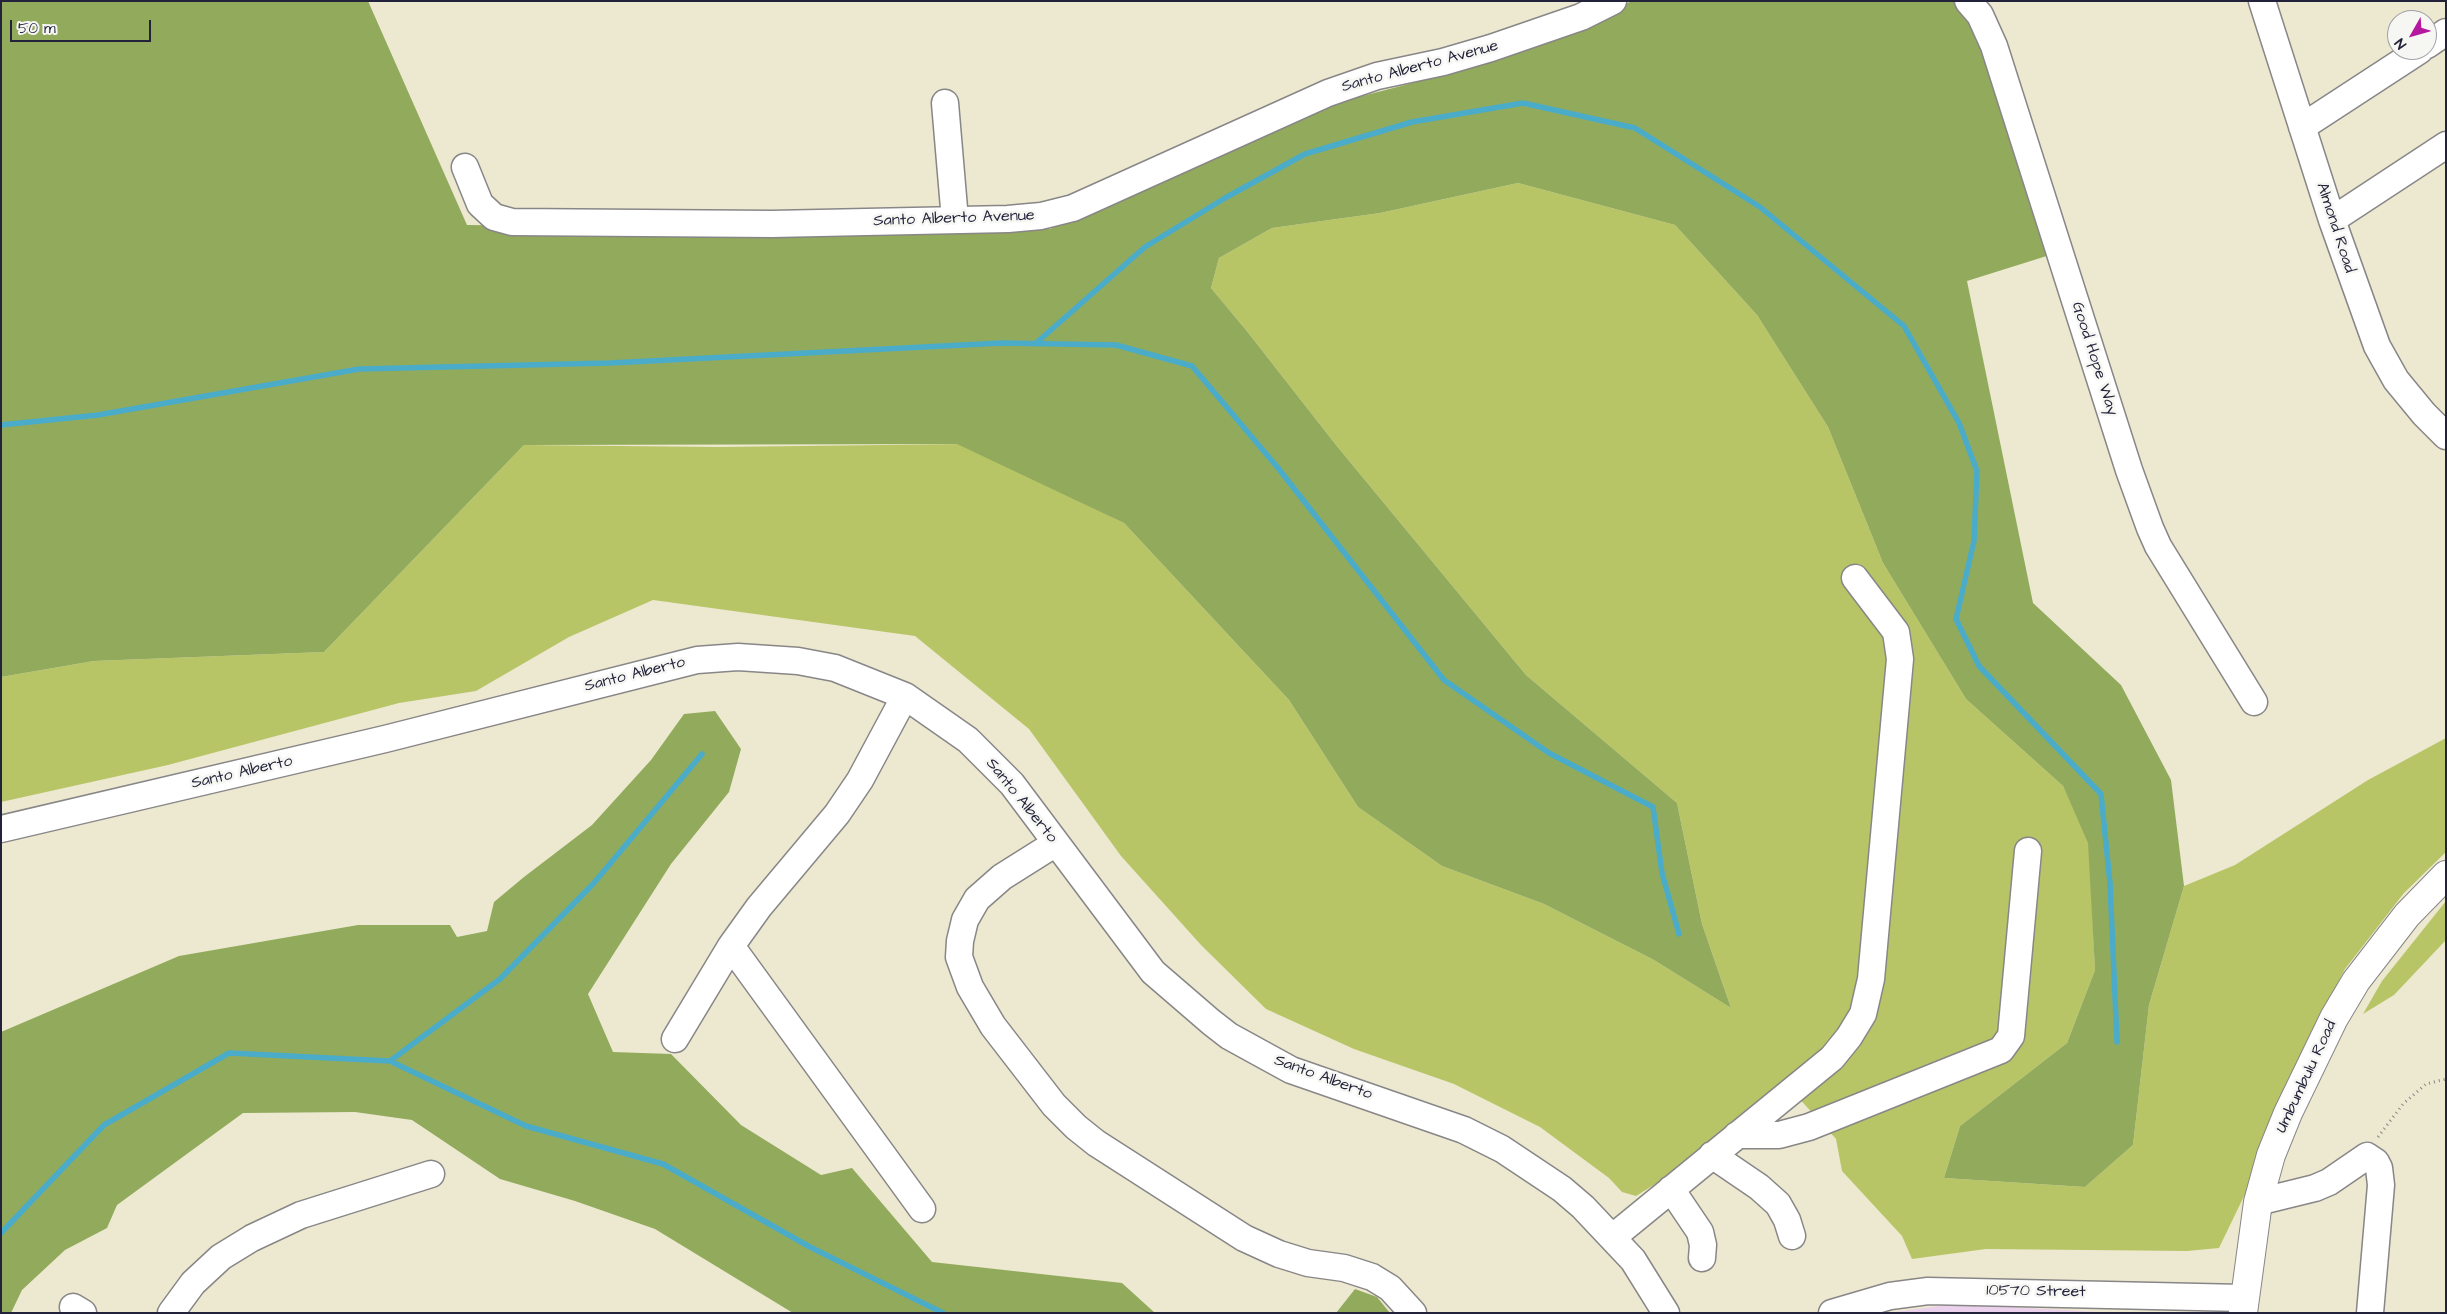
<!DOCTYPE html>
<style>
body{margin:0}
#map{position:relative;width:2447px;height:1314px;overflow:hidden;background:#ede9d1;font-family:"Architects Daughter",sans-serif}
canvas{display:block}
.frame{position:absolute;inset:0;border:2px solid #22223b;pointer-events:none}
.north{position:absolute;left:2387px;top:10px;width:50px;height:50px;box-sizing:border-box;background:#f6f6f2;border:1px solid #a1a1a9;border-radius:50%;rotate:232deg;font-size:14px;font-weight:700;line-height:20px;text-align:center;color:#22223b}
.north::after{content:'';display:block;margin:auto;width:18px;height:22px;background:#b5179e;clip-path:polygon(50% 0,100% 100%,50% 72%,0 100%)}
.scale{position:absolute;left:10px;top:20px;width:141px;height:22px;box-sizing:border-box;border:2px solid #22223b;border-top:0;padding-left:6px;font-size:15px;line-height:18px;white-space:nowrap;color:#22223b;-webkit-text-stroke:4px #f6f6f2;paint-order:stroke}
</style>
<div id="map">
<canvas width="2447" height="1314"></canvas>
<div class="frame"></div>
<div class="north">N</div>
<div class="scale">50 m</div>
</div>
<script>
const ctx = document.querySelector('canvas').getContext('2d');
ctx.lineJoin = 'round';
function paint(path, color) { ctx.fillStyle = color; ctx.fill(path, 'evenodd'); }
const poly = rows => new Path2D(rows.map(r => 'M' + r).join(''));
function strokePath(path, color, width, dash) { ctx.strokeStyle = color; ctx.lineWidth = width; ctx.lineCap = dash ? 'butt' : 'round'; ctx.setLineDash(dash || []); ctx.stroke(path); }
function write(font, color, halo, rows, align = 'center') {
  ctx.font = font + ' "Architects Daughter",sans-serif'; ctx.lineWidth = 5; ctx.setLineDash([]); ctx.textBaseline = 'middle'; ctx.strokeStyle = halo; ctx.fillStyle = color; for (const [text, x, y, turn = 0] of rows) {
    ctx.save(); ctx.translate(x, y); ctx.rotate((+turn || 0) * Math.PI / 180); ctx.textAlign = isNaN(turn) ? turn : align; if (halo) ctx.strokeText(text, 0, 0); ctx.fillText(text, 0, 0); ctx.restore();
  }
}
paint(poly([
 [1955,1304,2117,1313,1887,1313]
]), '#ebd1eb');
paint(poly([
 [1518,183,1675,225,1757,315,1828,427,1883,563,1966,699,2063,786,2089,843,2095,970,2067,1043,1960,1126,1944,1178,2085,1187,2133,1145,2149,1005,2184,886,2235,865,2368,780,2446,738,2446,852,2404,893,2345,969,2278,1102,2246,1192,2219,1248,2187,1251,1986,1249,1912,1259,1902,1236,1842,1171,1836,1139,1786,1084,1668,1176,1636,1196,1622,1192,1609,1178,1540,1127,1454,1084,1354,1049,1266,1009,1201,945,1121,856,1029,729,915,636,653,600,569,637,476,691,399,703,168,765,1,802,1,677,94,661,324,652,524,445,719,447,963,444,1124,523,1289,700,1358,807,1442,866,1544,904,1654,960,1731,1008,1702,924,1677,803,1526,675,1336,445,1246,330,1211,288,1219,258,1272,228,1380,213],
 [2446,901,2446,940,2394,995,2363,1014,2382,981]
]), '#b8c567');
paint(poly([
 [1,1,368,1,467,225,855,230,1050,229,1343,101,1428,79,1528,46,1632,1,1956,1,1980,36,2053,254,1967,281,2033,603,2121,685,2171,780,2184,886,2149,1005,2133,1145,2085,1187,1944,1178,1960,1126,2067,1043,2095,970,2088,843,2063,786,1966,699,1883,563,1828,427,1757,315,1675,225,1518,183,1380,213,1272,228,1219,258,1211,288,1246,330,1336,445,1526,675,1677,803,1702,924,1731,1008,1654,960,1544,904,1442,866,1358,807,1289,700,1124,523,957,444,524,445,324,652,94,661,1,677],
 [715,711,741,749,729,792,671,864,588,994,613,1052,671,1054,741,1125,821,1175,852,1168,932,1262,1122,1283,1155,1313,793,1313,655,1229,575,1201,500,1179,412,1120,355,1112,243,1113,117,1205,107,1228,65,1250,22,1290,11,1313,1,1313,1,1032,179,956,358,925,450,925,457,937,487,931,494,902,524,877,592,825,651,760,684,714],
 [1355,1289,1377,1297,1390,1313,1336,1313]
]), '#92aa5c');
strokePath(poly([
 [1035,344,1145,247,1225,198,1305,154,1412,122,1523,103,1635,128,1760,207,1904,326,1959,423,1977,471,1974,541,1956,619,1979,666,2101,794,2110,883,2117,1042],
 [1,425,98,415,359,369,610,363,1002,343,1116,345,1192,366,1278,468,1444,680,1549,753,1653,807,1662,873,1679,934],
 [390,1061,500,979,593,884,702,754],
 [1,1233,104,1125,229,1053,390,1061,526,1126,663,1164,810,1247,943,1313]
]), '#4bacca', 5.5);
const minor = poly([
 [1968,1,1980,15,1994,46,2129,470,2150,528,2158,546,2254,702],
 [2262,1,2332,220,2377,346,2396,380,2424,414,2446,436],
 [2427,45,2446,32],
 [945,103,955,220],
 [2302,127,2420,50],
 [465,167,480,204,494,217,512,222,772,224,1008,219,1041,216,1073,208,1328,93,1377,76,1443,62,1491,48,1581,17,1613,1],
 [2332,220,2446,145],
 [1,829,385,739,697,660,738,657,798,661,835,668,905,696,968,740,1012,784,1153,972,1211,1022,1229,1036,1291,1070,1464,1130,1502,1149,1562,1189,1583,1207,1633,1260,1666,1313],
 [1056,843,1002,877,977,899,965,920,960,941,959,957,970,987,993,1026,1054,1105,1076,1127,1096,1143,1244,1238,1279,1254,1308,1263,1344,1268,1372,1277,1390,1288,1413,1313],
 [731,946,922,1209],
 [675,1039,731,946,759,907,837,814,860,780,905,696],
 [1737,1135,1779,1135,1809,1127,2001,1050,2011,1036,2028,851],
 [1712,1155,1759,1187,1778,1204,1787,1220,1792,1236],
 [1671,1189,1700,1232,1703,1245,1702,1258],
 [2258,1202,2315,1188,2329,1182,2367,1156,2376,1162,2379,1168,2381,1185,2370,1313],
 [1613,1237,1832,1058,1849,1037,1863,1014,1871,979,1900,659,1896,632,1855,578],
 [73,1307,83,1313],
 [171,1313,193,1283,221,1257,252,1238,301,1215,431,1174],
 [1832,1313,1890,1296,1928,1291,2243,1298]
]);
const major = poly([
 [2243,1313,2258,1202,2271,1155,2288,1113,2334,1018,2356,981,2407,915,2446,875]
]);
strokePath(minor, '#888686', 29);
strokePath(major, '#888686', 30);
strokePath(poly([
 [2378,1137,2403,1104,2426,1084,2446,1079]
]), '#888686', 3, [1, 4]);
strokePath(minor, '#fff', 26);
strokePath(major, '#fff', 28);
write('16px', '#22223b', '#f6f6f2', [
 ["Santo Alberto Avenue",1420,67,-15],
 ["Santo Alberto Avenue",954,219,-2],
 ["Almond Road",2335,228,72],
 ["Good Hope Way",2094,359,72],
 ["Santo Alberto",635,675,-14],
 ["Santo Alberto",242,773,-13],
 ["Santo Alberto",1021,801,51],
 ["Umbumbulu Road",2307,1077,-65],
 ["Santo Alberto",1323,1078,20],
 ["10570 Street",2036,1292,1]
]);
</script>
